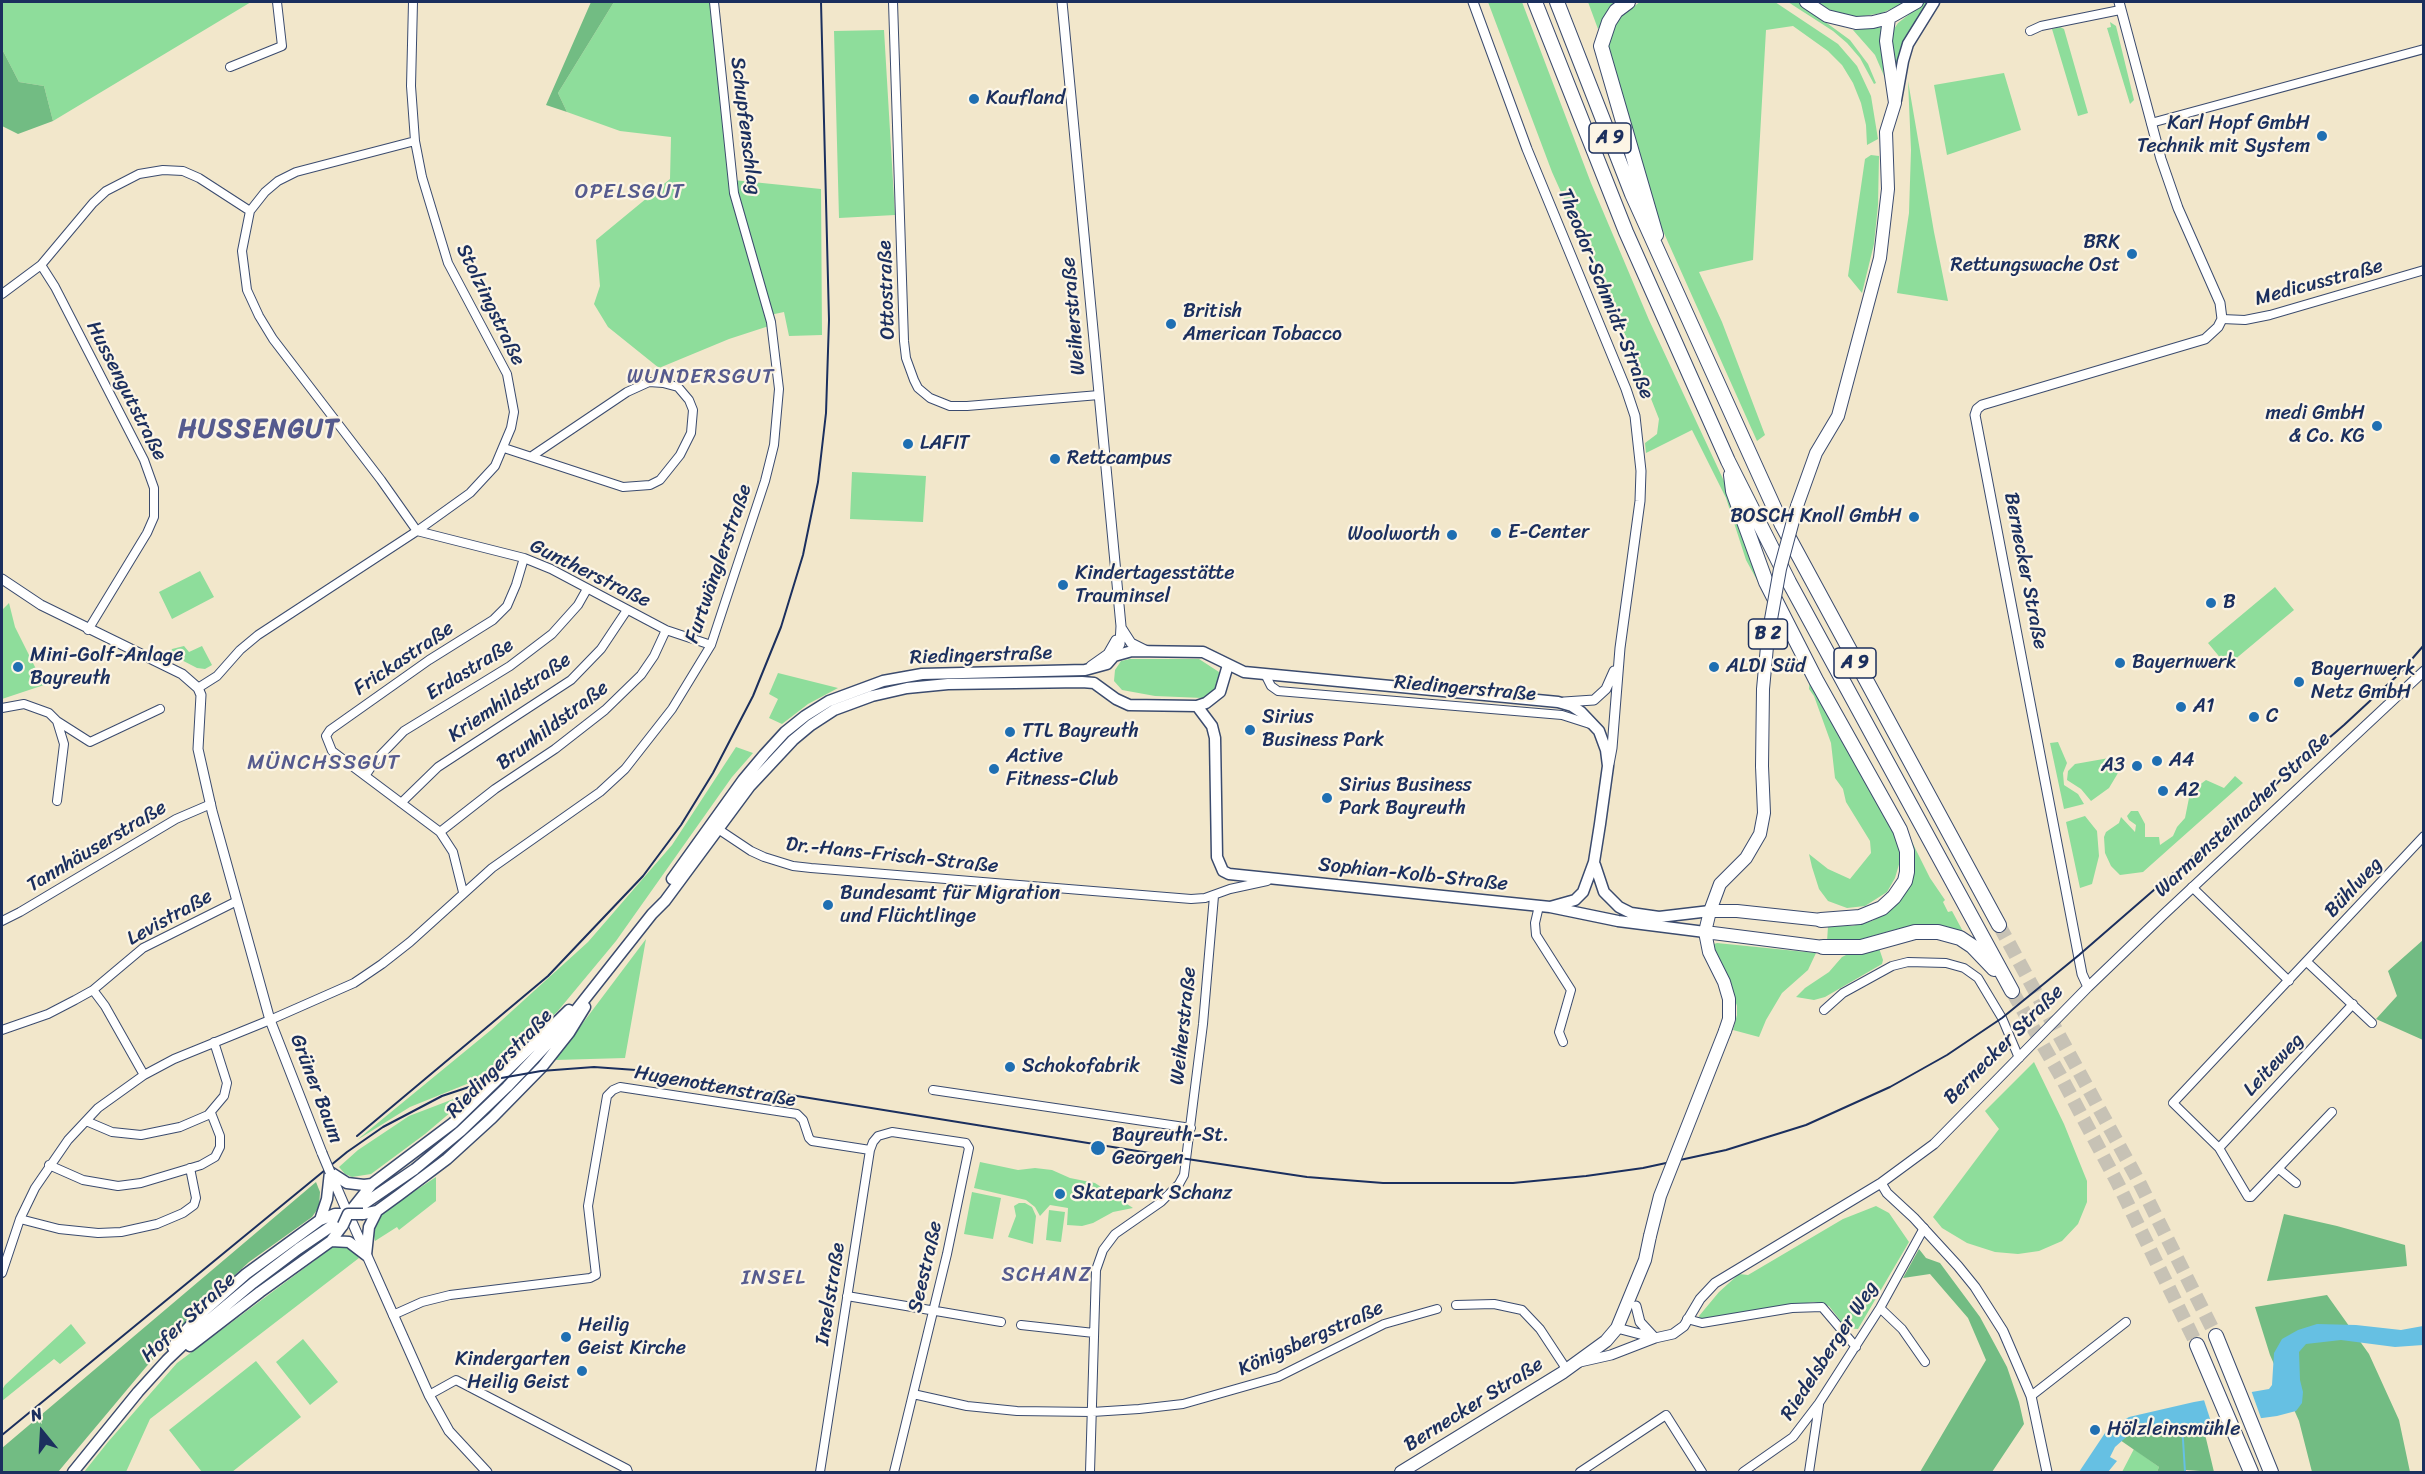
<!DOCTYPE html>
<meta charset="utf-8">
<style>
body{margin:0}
#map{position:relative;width:2425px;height:1474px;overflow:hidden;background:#f2e7cb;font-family:Sriracha,sans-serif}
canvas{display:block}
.frame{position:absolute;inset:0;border:3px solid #1b2f5e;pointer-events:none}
.north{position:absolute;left:12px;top:1402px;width:60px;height:60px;-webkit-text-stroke:4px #fcf5e5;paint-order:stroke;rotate:342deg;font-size:16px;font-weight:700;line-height:24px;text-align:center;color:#1b2f5e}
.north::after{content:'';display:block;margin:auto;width:21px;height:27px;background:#1b2f5e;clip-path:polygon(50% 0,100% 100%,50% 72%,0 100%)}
</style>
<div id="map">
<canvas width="2425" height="1474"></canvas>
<div class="frame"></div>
<div class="north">N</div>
</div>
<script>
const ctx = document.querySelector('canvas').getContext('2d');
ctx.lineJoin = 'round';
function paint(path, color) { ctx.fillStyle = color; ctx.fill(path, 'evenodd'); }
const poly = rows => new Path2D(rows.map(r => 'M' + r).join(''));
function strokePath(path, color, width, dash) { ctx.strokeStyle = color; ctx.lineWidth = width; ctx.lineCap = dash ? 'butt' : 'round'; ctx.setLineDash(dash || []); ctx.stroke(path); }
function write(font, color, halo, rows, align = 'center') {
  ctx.font = font + ' Sriracha,sans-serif'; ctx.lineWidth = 4.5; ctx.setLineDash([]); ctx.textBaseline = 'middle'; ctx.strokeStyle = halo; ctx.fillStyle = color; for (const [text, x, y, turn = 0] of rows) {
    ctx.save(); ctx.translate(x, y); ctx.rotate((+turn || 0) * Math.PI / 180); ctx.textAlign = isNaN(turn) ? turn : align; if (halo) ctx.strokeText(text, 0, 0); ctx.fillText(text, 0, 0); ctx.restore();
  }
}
paint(poly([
 [2,2,251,2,53,121,44,86,19,82,2,49],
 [614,2,713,2,733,180,821,189,822,335,789,336,784,312,770,315,772,325,729,339,659,368,608,327,594,304,600,286,596,240,670,179,671,137,620,131,567,112,558,93],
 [1488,2,1522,2,1591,183,1649,320,1730,494,1762,583,1758,582,1746,560,1726,498,1692,430,1646,453,1645,443,1657,434,1659,419,1631,348,1552,172],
 [1588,2,1619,2,1598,29],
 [1640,2,1775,2,1838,44,1857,66,1871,96,1878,139,1867,145,1866,125,1861,103,1853,83,1842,65,1828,51,1793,26,1766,30,1753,260,1699,272,1722,322,1765,435,1757,441,1659,222,1608,46,1609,36,1619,17],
 [1788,2,1798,2,1850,40,1868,64,1876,83,1874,84,1860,58,1847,43,1833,31],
 [1815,2,1868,3,1906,2,1882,13,1858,17,1834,12],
 [1925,2,1929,2,1896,78,1891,42,1892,32,1898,23],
 [2110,22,2116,26,2134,100,2130,104,2107,28,2111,27],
 [1882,27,1880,38,1884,76,1875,55,1853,30],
 [2060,27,2064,29,2088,113,2078,116,2052,29],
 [884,30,895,215,839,218,834,31],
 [2004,73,2021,130,1947,155,1934,85],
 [1908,81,1934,232,1948,301,1897,293,1909,213,1911,150],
 [1871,155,1879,156,1878,205,1874,244,1862,293,1848,276,1865,159],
 [852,472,926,476,923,522,850,519],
 [200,571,214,597,172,619,159,592],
 [2275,587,2294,610,2227,666,2208,643],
 [9,603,15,627,44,685,2,699,2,610],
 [184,646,189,652,202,646,212,665,205,669,197,668,170,654,172,649],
 [1130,659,1199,659,1219,672,1221,682,1218,692,1203,698,1155,696,1122,690,1114,681,1115,670,1121,661],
 [778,673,838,688,808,704,782,724,769,718,778,699,769,694],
 [1810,675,1901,847,1900,861,1895,878,1887,892,1865,906,1847,908,1828,901,1819,889,1812,867,1809,854,1828,869,1850,879,1871,853,1870,841,1846,802,1843,789,1835,778,1831,743,1814,696,1809,689],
 [2058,742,2067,763,2063,773,2064,785,2078,794,2084,804,2064,809,2050,743],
 [736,747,753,753,732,777,616,941,557,1012,489,1075,410,1107,357,1140,491,1030,588,942,672,845],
 [2109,758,2120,760,2118,773,2109,788,2091,801,2081,789,2067,780,2068,771,2075,764],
 [2235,776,2243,783,2143,872,2120,875,2111,866,2105,853,2104,837,2106,832,2119,823,2121,817,2135,832,2136,825,2129,820,2127,816,2131,811,2138,811,2145,824,2145,837,2159,837,2160,845,2173,836,2177,827,2185,818,2189,798,2194,789,2206,780,2224,788],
 [1895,808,1930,878,1945,900,1943,902,1948,912,1952,911,1966,937,1938,925,1929,924,1897,929,1851,942,1827,942,1828,926,1852,926,1872,921,1886,913,1907,888],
 [2085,816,2097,831,2099,856,2092,884,2080,888,2066,822],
 [646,939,625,1058,555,1060],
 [1717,943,1816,953,1808,970,1782,993,1766,1020,1759,1037,1733,1030,1737,1015,1737,1006,1730,985,1714,949,1714,944],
 [1879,948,1883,960,1882,964,1825,997,1814,1000,1796,997,1805,988,1829,972,1842,957,1848,954],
 [2034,1062,2064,1124,2087,1181,2087,1202,2078,1224,2062,1241,2039,1251,2018,1254,1995,1252,1967,1243,1942,1228,1933,1217,1999,1129,1985,1111],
 [477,1090,425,1134,371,1174,352,1177,345,1174,339,1167,358,1150,409,1116],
 [980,1162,1018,1170,1035,1168,1052,1170,1070,1178,1095,1183,1133,1208,1113,1212,1093,1223,1082,1226,1067,1225,1068,1208,1050,1205,1040,1216,1035,1207,1026,1200,974,1188],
 [436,1177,436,1201,399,1230,397,1227,375,1241,373,1231,375,1221,380,1214],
 [972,1192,1001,1198,993,1239,964,1234],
 [1019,1203,1025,1203,1032,1207,1036,1216,1033,1244,1008,1237,1016,1216,1014,1206],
 [1876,1206,1889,1213,1909,1242,1858,1329,1846,1328,1829,1306,1814,1302,1700,1319,1699,1316,1719,1292,1739,1274,1748,1275,1843,1219],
 [1049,1210,1065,1212,1061,1242,1046,1240],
 [341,1245,350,1248,359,1258,150,1419,126,1472,84,1472,108,1442,177,1363,334,1246],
 [71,1324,86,1343,60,1364,54,1359,2,1401,2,1390,5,1385],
 [303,1339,338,1382,310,1405,276,1362],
 [256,1361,301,1417,232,1472,202,1472,169,1430],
 [2134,1449,2159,1467,2157,1472,2122,1472]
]), '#8edd9b');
paint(poly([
 [591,2,614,2,558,93,567,112,546,105],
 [2,49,19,82,44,86,53,121,18,134,2,126],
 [2423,940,2423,1040,2376,1019,2397,996,2388,971],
 [316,1182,320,1192,319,1207,312,1217,249,1262,196,1311,146,1367,58,1472,2,1472,2,1448],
 [2284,1214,2337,1226,2405,1245,2407,1266,2267,1281],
 [1919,1249,1926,1258,1940,1263,1980,1317,2007,1367,2019,1402,2024,1424,1992,1472,1920,1472,1986,1360,1968,1318,1930,1274,1903,1278],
 [2327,1295,2369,1354,2399,1420,2410,1472,2312,1472,2299,1421,2270,1355,2255,1307],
 [2168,1425,2203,1426,2214,1472,2186,1470,2182,1472,2157,1472,2159,1467,2120,1440,2132,1432]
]), '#72bc83');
paint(poly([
 [2317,1324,2356,1325,2401,1330,2423,1326,2423,1345,2395,1347,2341,1340,2306,1344,2299,1352,2300,1380,2303,1392,2302,1403,2296,1411,2277,1416,2203,1426,2168,1425,2132,1432,2115,1447,2110,1457,2117,1461,2108,1472,2079,1472,2107,1430,2129,1417,2194,1402,2269,1389,2272,1385,2274,1353,2282,1339,2298,1330]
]), '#66c0e3');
paint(poly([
 [2251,1390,2262,1421,2213,1428,2203,1397]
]), '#f2e7cb');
strokePath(poly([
 [2182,1424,2185,1472]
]), '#66c0e3', 2);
strokePath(poly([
 [1999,925,2138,1180,2216,1336],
 [2012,991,2060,1075,2117,1182,2197,1345]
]), '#c7c2b5', 14, [14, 7]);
const minor = poly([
 [893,2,904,341,906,358,914,380,918,388,930,398,950,406,967,406,1099,395],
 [2030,31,2041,26,2120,10],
 [230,67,282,46,277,2],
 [2151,123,2424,49],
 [415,141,296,172,278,181,265,192,250,211,242,251,247,290,259,316,273,339,381,480,417,531],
 [41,265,55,287,144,460,154,488,154,517,147,533,88,630],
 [2,294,41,265,93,203,106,191,139,174,163,170,183,171,199,178,250,211],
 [2222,319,2245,320,2270,315,2424,270],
 [504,448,623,487,650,485,660,480,680,455,691,433,693,410,689,400,678,387,663,383,649,382,627,392,532,456],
 [417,531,524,558,551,569,666,630,711,645],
 [1266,676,1271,686,1278,691,1562,715,1590,724],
 [198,688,217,676,240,650,258,635,417,531,470,493,495,466,511,428,514,412,507,374,448,263,422,177,415,141,411,86,413,2],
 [2,708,24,704,49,713,57,721,64,744,57,801],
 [57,721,90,742,160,709],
 [365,776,376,760,404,731,510,666,552,634,578,605,587,589],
 [401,803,438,767,571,680,601,649,627,610],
 [718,829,751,851,764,857,793,866,811,868,1191,899,1205,898,1230,889,1267,881],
 [440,832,495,789,555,749,605,710,641,675,654,656,666,630],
 [2192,887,2289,981],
 [463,892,453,852,440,832,332,751,326,736,330,730,429,660,493,620,507,606,516,585,524,558],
 [1539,906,1535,923,1536,935,1571,990,1559,1032,1563,1042],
 [2,921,20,912,176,819,211,804],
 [2307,962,2372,1023],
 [93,990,105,1006,144,1075],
 [1824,1010,1843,993,1892,966,1908,962,1946,963,1964,968,1978,978,2002,1018,2019,1058],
 [2,1030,48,1014,75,1000,93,990,143,948,237,901],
 [933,1090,1191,1128],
 [2332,1112,2251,1197,2248,1197,2219,1148,2173,1103,2424,836],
 [86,1121,112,1132,141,1135,180,1127,208,1115,224,1096,227,1083,214,1042],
 [2219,1148,2353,1004],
 [49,1165,83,1180,118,1186,141,1183,201,1165,215,1157,220,1147,220,1136,211,1113],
 [2279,1169,2296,1183],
 [20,1219,59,1229,98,1233,121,1232,157,1224,183,1213,194,1205,196,1198,190,1168],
 [2,1273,20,1219,35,1188,68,1140,98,1108,144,1075,174,1059,270,1020,354,983,382,964,410,942,492,868,600,792,625,769,672,709,711,645,765,481,774,445,779,389,771,322,734,193,714,2],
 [847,1296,1001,1322],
 [1456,1305,1494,1304,1522,1310,1540,1329,1567,1370],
 [1880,1308,1902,1329,1925,1362],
 [393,1315,422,1302,450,1295,590,1278,596,1275,588,1206,607,1096,613,1090,620,1087,797,1114,803,1120,809,1138,812,1141,870,1150],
 [1687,1319,1702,1323,1792,1308,1822,1307,1856,1347],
 [1021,1325,1094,1333],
 [913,1394,967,1406,1017,1411,1092,1412,1139,1409,1183,1404,1278,1377,1384,1324,1437,1309],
 [429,1395,456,1380,627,1469,628,1472],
 [2031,1396,2126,1322],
 [820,1472,870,1150,873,1142,878,1136,892,1132,966,1143,969,1148,947,1254,894,1472],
 [1090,1472,1096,1270,1103,1250,1115,1234,1161,1202,1179,1184,1184,1175,1203,1024,1214,896],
 [1580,1472,1666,1415,1702,1472],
 [1743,1472,1793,1437,1819,1403,1880,1308,1924,1228],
 [1809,1472,1819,1405]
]);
const tertiary = poly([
 [1062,2,1121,626,1120,644,1114,656],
 [1473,2,1527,149,1626,389,1635,416,1641,471,1640,501,1620,648,1612,748,1609,764],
 [2,579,41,605,182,674,198,688,201,695,198,749,212,811,270,1020,322,1153],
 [1122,629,1131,643,1147,651],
 [1091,666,1108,654,1116,640],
 [1564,702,1594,700,1606,689,1614,671],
 [2088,987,2082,974,1975,415,1977,409,1982,405,2205,339,2218,327,2222,319,2220,303,2178,208,2161,159,2119,2],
 [330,1172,348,1214],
 [1881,1183,1887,1193,1914,1218,1958,1266,1975,1287,2003,1331,2031,1396,2047,1472],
 [352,1222,429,1395,449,1431,487,1472],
 [1636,1306,1640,1322,1653,1336],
 [1617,1328,1655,1338,1673,1334,1684,1326,1700,1299,1715,1283,1881,1183,1934,1144,2088,987,2163,915,2424,671],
 [1580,1362,1611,1355,1655,1338]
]);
const secondary = poly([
 [1896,100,1903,61,1908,44,1934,2],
 [1197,706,1212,726,1215,738,1217,857,1223,871,1229,874,1550,907,1618,921,1705,932],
 [1595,865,1604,892,1619,907,1631,913,1659,917,1710,911],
 [672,879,743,780,764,755,785,732,805,716,829,701,883,681,922,674,1085,670,1107,664,1114,656,1132,651,1203,652,1244,672,1558,702,1572,706,1581,712,1599,731,1606,750,1608,766,1600,824,1594,862,1583,892,1575,900,1550,907],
 [330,1172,347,1183,364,1185,372,1184],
 [363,1214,377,1211,399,1195,447,1159,492,1118,542,1067,569,1033,585,1007],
 [320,1220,327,1199,330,1172],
 [331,1241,349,1242,366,1255],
 [366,1255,369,1227,377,1211],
 [190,1346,260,1292,331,1241,343,1225],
 [173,1348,178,1339,204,1311,246,1274,320,1220,335,1214,348,1214,372,1184,453,1123,569,1010],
 [73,1472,138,1392,167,1360,210,1319,253,1283,298,1249,415,1169,461,1131,507,1087,558,1033,652,914,665,901,750,786,793,740,811,725,834,710,872,696,907,688,948,684,1082,682,1094,683,1116,699,1129,705,1197,706,1206,703,1220,692,1228,665]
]);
const primary = poly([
 [1806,2,1827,16,1856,23,1873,22,1889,18,1917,2],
 [1797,506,1816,453,1838,416,1880,258,1888,189,1886,132,1895,103,1886,41,1889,18],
 [1710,911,1737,911,1821,920],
 [1705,932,1823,947],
 [1725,1031,1729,1019,1729,999,1724,982,1709,952,1705,932,1710,911,1720,884,1746,858,1760,834,1764,813,1762,766],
 [1401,1472,1562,1373,1606,1341,1617,1328,1645,1260,1650,1236]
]);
const motorway = poly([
 [1535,2,1626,232,1728,461,1789,582,2012,991],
 [1557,2,1632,194,1782,525,1999,925],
 [1628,2,1616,11,1609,22,1601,46,1656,235],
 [1731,475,1733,491,1766,582,1816,680,1900,830,1907,851,1907,872,1905,881,1894,897,1882,908,1860,917,1821,920],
 [1823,947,1861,947,1915,932,1938,932,1960,938,1972,946,1994,969],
 [2216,1336,2271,1472],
 [2197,1345,2251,1472]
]);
strokePath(minor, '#3b4b6e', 10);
strokePath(tertiary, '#3b4b6e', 11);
strokePath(secondary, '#3b4b6e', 13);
strokePath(primary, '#3b4b6e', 14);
strokePath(motorway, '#3b4b6e', 16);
strokePath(minor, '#fff', 8);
strokePath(tertiary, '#fff', 9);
strokePath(secondary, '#fff', 10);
strokePath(primary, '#fff', 12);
strokePath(motorway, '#fff', 14);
strokePath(poly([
 [357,1136,548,976,643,876,681,825,713,773,753,696,781,627,803,555,818,482,826,413,829,320,821,2],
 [2,1435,347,1152,383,1127,442,1096,490,1080,541,1071,594,1067,636,1070,1187,1159,1307,1177,1383,1183,1513,1183,1586,1176,1643,1168,1726,1150,1806,1125,1890,1087,1947,1055,2002,1018,2079,955,2344,725,2399,674,2424,645]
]), '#1b2f5e', 2);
const tertiaryBridge = poly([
 [322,1153,330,1172]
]);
const secondaryBridge = poly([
 [343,1225,348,1214,363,1214]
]);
const primaryBridge = poly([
 [1762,766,1763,689,1768,636,1780,569,1797,506],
 [1650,1236,1660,1196,1725,1031]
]);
strokePath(tertiaryBridge, '#3b4b6e', 11, []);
strokePath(secondaryBridge, '#3b4b6e', 13, []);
strokePath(primaryBridge, '#3b4b6e', 14, []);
strokePath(tertiaryBridge, '#fff', 9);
strokePath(secondaryBridge, '#fff', 10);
strokePath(primaryBridge, '#fff', 12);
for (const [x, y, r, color] of [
 [974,99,6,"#1f6fb2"],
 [2322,136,6,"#1f6fb2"],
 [2132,254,6,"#1f6fb2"],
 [1171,324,6,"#1f6fb2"],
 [2377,426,6,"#1f6fb2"],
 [908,444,6,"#1f6fb2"],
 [1055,459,6,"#1f6fb2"],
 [1914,517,6,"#1f6fb2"],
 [1496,533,6,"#1f6fb2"],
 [1452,535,6,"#1f6fb2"],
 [1063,585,6,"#1f6fb2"],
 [2211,603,6,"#1f6fb2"],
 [2120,663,6,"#1f6fb2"],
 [18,667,6,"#1f6fb2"],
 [1714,667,6,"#1f6fb2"],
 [2299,682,6,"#1f6fb2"],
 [2181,707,6,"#1f6fb2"],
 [2254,717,6,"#1f6fb2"],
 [1250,730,6,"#1f6fb2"],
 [1010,732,6,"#1f6fb2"],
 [2157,761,6,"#1f6fb2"],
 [2137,766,6,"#1f6fb2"],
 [994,769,6,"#1f6fb2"],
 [2163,791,6,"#1f6fb2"],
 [1327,798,6,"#1f6fb2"],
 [828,905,6,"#1f6fb2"],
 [1010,1067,6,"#1f6fb2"],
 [1098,1148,8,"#1f6fb2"],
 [1060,1194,6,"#1f6fb2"],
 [566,1337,6,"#1f6fb2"],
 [582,1371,6,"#1f6fb2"],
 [2095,1430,6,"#1f6fb2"]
]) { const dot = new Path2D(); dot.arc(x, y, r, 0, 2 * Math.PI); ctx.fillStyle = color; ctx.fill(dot); strokePath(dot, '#fcf5e5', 2); }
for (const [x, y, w] of [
 [1610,138,42],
 [1768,634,39],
 [1855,663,42]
]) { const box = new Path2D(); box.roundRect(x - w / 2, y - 15, w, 30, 4.5); ctx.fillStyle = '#fcf5e5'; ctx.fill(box); strokePath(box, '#1b2f5e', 1.5); }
write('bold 18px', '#1b2f5e', null, [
 ["A 9",1610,138],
 ["B 2",1768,634],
 ["A 9",1855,663]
]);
write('20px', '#1b2f5e', '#fcf5e5', [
 ["Kaufland",986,99],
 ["Karl Hopf GmbH",2310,124,"right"],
 ["Technik mit System",2310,147,"right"],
 ["BRK",2120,243,"right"],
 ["Rettungswache Ost",2120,266,"right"],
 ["British",1183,312],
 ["American Tobacco",1183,335],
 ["medi GmbH",2365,414,"right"],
 ["& Co. KG",2365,437,"right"],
 ["LAFIT",920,444],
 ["Rettcampus",1067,459],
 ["BOSCH Knoll GmbH",1902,517,"right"],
 ["E-Center",1508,533],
 ["Woolworth",1440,535,"right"],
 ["Kindertagesstätte",1075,574],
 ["Trauminsel",1075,597],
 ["B",2223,603],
 ["Mini-Golf-Anlage",30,656],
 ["Bayreuth",30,679],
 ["Bayernwerk",2132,663],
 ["ALDI Süd",1726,667],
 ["Bayernwerk",2311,670],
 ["Netz GmbH",2311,693],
 ["A1",2193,707],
 ["C",2266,717],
 ["Sirius",1262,718],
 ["Business Park",1262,741],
 ["TTL Bayreuth",1022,732],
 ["Active",1006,757],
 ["Fitness-Club",1006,780],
 ["A4",2169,761],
 ["A3",2125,766,"right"],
 ["Sirius Business",1339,786],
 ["Park Bayreuth",1339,809],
 ["A2",2175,791],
 ["Bundesamt für Migration",840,894],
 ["und Flüchtlinge",840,917],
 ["Schokofabrik",1022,1067],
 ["Bayreuth-St.",1112,1136],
 ["Georgen",1112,1159],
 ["Skatepark Schanz",1072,1194],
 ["Heilig",578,1326],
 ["Geist Kirche",578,1349],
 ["Kindergarten",570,1360,"right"],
 ["Heilig Geist",570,1383,"right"],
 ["Hölzleinsmühle",2107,1430]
], 'left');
write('20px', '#1b2f5e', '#fcf5e5', [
 ["Schupfenschlag",745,126,83],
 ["Medicusstraße",2319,283,-15],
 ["Ottostraße",887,290,-92],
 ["Theodor-Schmidt-Straße",1605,294,68],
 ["Stolzingstraße",490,305,64],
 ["Weiherstraße",1074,316,-95],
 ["Hussengutstraße",126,391,63],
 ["Furtwänglerstraße",719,564,-71],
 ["Bernecker Straße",2025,571,79],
 ["Guntherstraße",590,574,26],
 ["Riedingerstraße",981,656,-2],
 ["Frickastraße",404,659,-34],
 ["Erdastraße",470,670,-32],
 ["Riedingerstraße",1465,689,5],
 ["Kriemhildstraße",510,698,-34],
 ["Brunhildstraße",553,726,-37],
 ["Warmensteinacher Straße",2243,815,-43],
 ["Tannhäuserstraße",97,847,-31],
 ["Dr.-Hans-Frisch-Straße",892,856,6],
 ["Sophian-Kolb-Straße",1413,875,6],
 ["Bühlweg",2354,888,-47],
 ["Levistraße",170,918,-29],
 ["Weiherstraße",1184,1026,-84],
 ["Bernecker Straße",2004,1045,-45],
 ["Riedingerstraße",500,1064,-46],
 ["Leiteweg",2274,1065,-47],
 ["Hugenottenstraße",715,1087,10],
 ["Grüner Baum",316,1089,69],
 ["Seestraße",926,1267,-77],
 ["Inselstraße",831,1294,-81],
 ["Hofer Straße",189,1318,-43],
 ["Königsbergstraße",1311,1339,-24],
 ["Riedelsberger Weg",1830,1351,-57],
 ["Bernecker Straße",1474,1405,-32]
]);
ctx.letterSpacing = '1.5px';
write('21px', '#565b8e', '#fcf5e5', [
 ["OPELSGUT",630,193],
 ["WUNDERSGUT",701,378],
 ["MÜNCHSSGUT",324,764],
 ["SCHANZ",1047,1276],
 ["INSEL",774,1279]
]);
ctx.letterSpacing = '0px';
ctx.letterSpacing = '1.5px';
write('bold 26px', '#565b8e', '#fcf5e5', [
 ["HUSSENGUT",259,430]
]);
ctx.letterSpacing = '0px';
</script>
